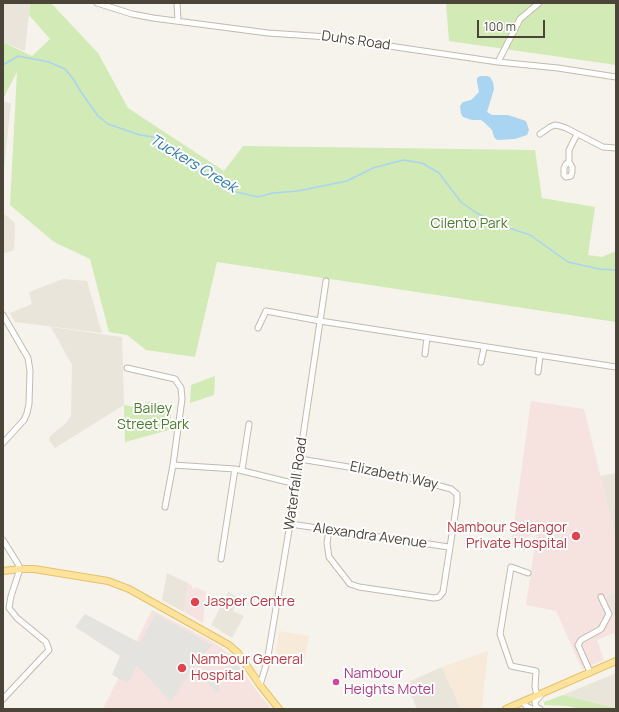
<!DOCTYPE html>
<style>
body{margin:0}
#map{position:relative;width:619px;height:712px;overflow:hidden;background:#f6f3ec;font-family:Manrope,sans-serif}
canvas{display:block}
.frame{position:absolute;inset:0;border:4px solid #4b4439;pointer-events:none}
.scale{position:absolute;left:477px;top:20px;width:68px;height:18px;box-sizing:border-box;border:2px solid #4b4439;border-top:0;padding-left:5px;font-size:12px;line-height:14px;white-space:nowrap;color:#4b4439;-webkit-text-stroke:3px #fff;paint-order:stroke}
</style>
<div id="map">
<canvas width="619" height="712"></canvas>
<div class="frame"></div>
<div class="scale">100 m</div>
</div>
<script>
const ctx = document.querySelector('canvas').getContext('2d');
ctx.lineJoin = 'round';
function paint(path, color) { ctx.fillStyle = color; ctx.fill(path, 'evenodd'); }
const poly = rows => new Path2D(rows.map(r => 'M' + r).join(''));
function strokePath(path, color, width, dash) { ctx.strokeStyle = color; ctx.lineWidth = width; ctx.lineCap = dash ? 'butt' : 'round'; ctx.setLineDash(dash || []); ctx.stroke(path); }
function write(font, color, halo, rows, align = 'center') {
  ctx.font = font + ' Manrope,sans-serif'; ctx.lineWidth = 4; ctx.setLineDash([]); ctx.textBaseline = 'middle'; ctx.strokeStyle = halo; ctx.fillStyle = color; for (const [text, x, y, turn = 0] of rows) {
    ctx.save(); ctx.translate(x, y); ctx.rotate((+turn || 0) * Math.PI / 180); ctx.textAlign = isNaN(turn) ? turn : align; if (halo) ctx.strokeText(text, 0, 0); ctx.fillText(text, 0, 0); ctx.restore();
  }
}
paint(poly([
 [3,3,30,3,25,51,3,42],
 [3,102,11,103,3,177],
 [3,213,15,223,14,250,3,254],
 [63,279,87,281,102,333,15,322,10,313,32,304,29,292],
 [51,327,122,337,124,405,55,448,49,440,50,436,66,423,71,416,72,365],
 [616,473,616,540,600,476],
 [167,573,188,583,184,612,162,600],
 [228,592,240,598,233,611,244,616,232,638,211,625],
 [616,592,616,619,606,596],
 [442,667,461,709,417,709,406,683],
 [616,673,616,708,563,695,599,680]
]), '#eae5da');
paint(poly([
 [279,631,309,636,304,662,275,658],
 [488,651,482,709,461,709,442,667]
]), '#f7ead8');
paint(poly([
 [531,401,584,409,616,540,616,592,606,596,616,619,616,638,614,633,597,640,604,660,582,669,556,611,526,605,537,532,511,546],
 [188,583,192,586,192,587,193,589,195,589,195,587,206,592,203,623,184,612],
 [152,610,213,642,224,650,234,659,259,694,272,709,103,709]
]), '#f6e3e0');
paint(poly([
 [30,3,51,3,98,53,128,108,224,171,243,146,535,150,542,198,595,207,588,255,602,257,616,251,616,322,217,262,195,357,146,350,127,335,109,332,90,259,54,242,10,205,17,72,3,99,3,42,32,56,50,39,29,15],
 [446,3,616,3,616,65,449,41],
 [215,376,214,395,190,403,191,385],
 [150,401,172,405,169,430,125,442,124,405,136,407],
 [563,695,616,708,616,709,581,709,567,706,544,705,544,702]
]), '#d2eab5');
paint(poly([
 [85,614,140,643,156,614,212,645,189,674,171,702,137,666,128,683,112,675,120,656,75,627],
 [230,653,234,658,234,666,237,664,245,677,236,683,227,671,232,667,228,666,228,662,226,657],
 [209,677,217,684,220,690,218,693,206,681]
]), '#e5e3e0');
paint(poly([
 [480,76,487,76,490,77,493,82,494,89,487,112,492,115,508,115,526,121,529,130,527,135,515,139,497,140,494,137,492,130,485,123,481,120,472,120,463,117,461,114,460,106,463,102,471,100,479,92,477,82,477,78]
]), '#a9d4f2');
strokePath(poly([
 [3,65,18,56,49,62,65,69,74,80,81,92,98,116,108,124,140,135,154,137,184,155,219,184,232,191,258,197,273,193,298,191,347,181,373,168,403,160,422,163,439,173,461,202,475,212,494,223,530,235,568,262,599,269,616,270]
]), '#a9d4f2', 1.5);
const minor = poly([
 [97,3,132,14,153,18,268,33,328,37,498,62,558,68,616,77],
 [177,3,178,21],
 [498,62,520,19,539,3],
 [540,134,550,127,555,125,560,126,566,128,603,147,616,148],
 [569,162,566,164,564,168,564,175,566,177,571,176,572,172,572,167,569,162,569,150,577,134],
 [3,315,28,358,30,371,29,404,27,413,24,420,3,443],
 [258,328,266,311,320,321,616,367],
 [425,354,427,338],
 [481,362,484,348],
 [127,368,175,379,181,388,182,399,173,465,165,507],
 [538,372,540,356],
 [300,459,403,476,451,489,457,494,457,502,443,592,439,597,434,598,359,587,350,584,329,557,327,543,329,530],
 [173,465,235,469,296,484],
 [242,470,249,424],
 [290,524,449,547],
 [3,540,18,564,20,569,11,596,9,608,17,618,46,642,49,650,3,699],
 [221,559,235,469],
 [528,573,511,567,500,634,511,666,536,671,535,687,537,695],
 [590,672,578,645,581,640,601,629,609,614,601,597],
 [260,685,267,662,290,524,326,281],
 [523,702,526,706,532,709],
 [540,709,536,707,535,702,541,695]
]);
const major = poly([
 [3,571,20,569,34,569,108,581,129,589,229,645,238,653,260,685,279,709],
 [506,709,616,661]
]);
strokePath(minor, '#c2bbae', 7);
strokePath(major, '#e6c16a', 8);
strokePath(minor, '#fff', 5);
strokePath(major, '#ffe39c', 6);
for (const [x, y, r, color] of [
 [576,536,5,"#e0444e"],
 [195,602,5,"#e0444e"],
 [182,668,5,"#e0444e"],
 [336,682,4,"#d1479c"]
]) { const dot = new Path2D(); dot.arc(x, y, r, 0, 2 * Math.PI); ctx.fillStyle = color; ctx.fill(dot); strokePath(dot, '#fff', 1.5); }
write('14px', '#4b4439', '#fff', [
 ["Duhs Road",356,41,8],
 ["Elizabeth Way",394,476,12],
 ["Waterfall Road",296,484,-82],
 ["Alexandra Avenue",370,536,8]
]);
write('14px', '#4a7f2a', '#fff', [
 ["Cilento Park",469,224],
 ["Bailey",153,409],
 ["Street Park",153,425]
]);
write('14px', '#be3a42', '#fff', [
 ["Nambour Selangor",567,528,"right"],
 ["Private Hospital",567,544,"right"],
 ["Jasper Centre",204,602],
 ["Nambour General",191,660],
 ["Hospital",191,676]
], 'left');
write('14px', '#b23c85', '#fff', [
 ["Nambour",344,674],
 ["Heights Motel",344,690]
], 'left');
write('italic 15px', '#2e7ab2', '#fff', [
 ["Tuckers Creek",193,164,31]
]);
</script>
